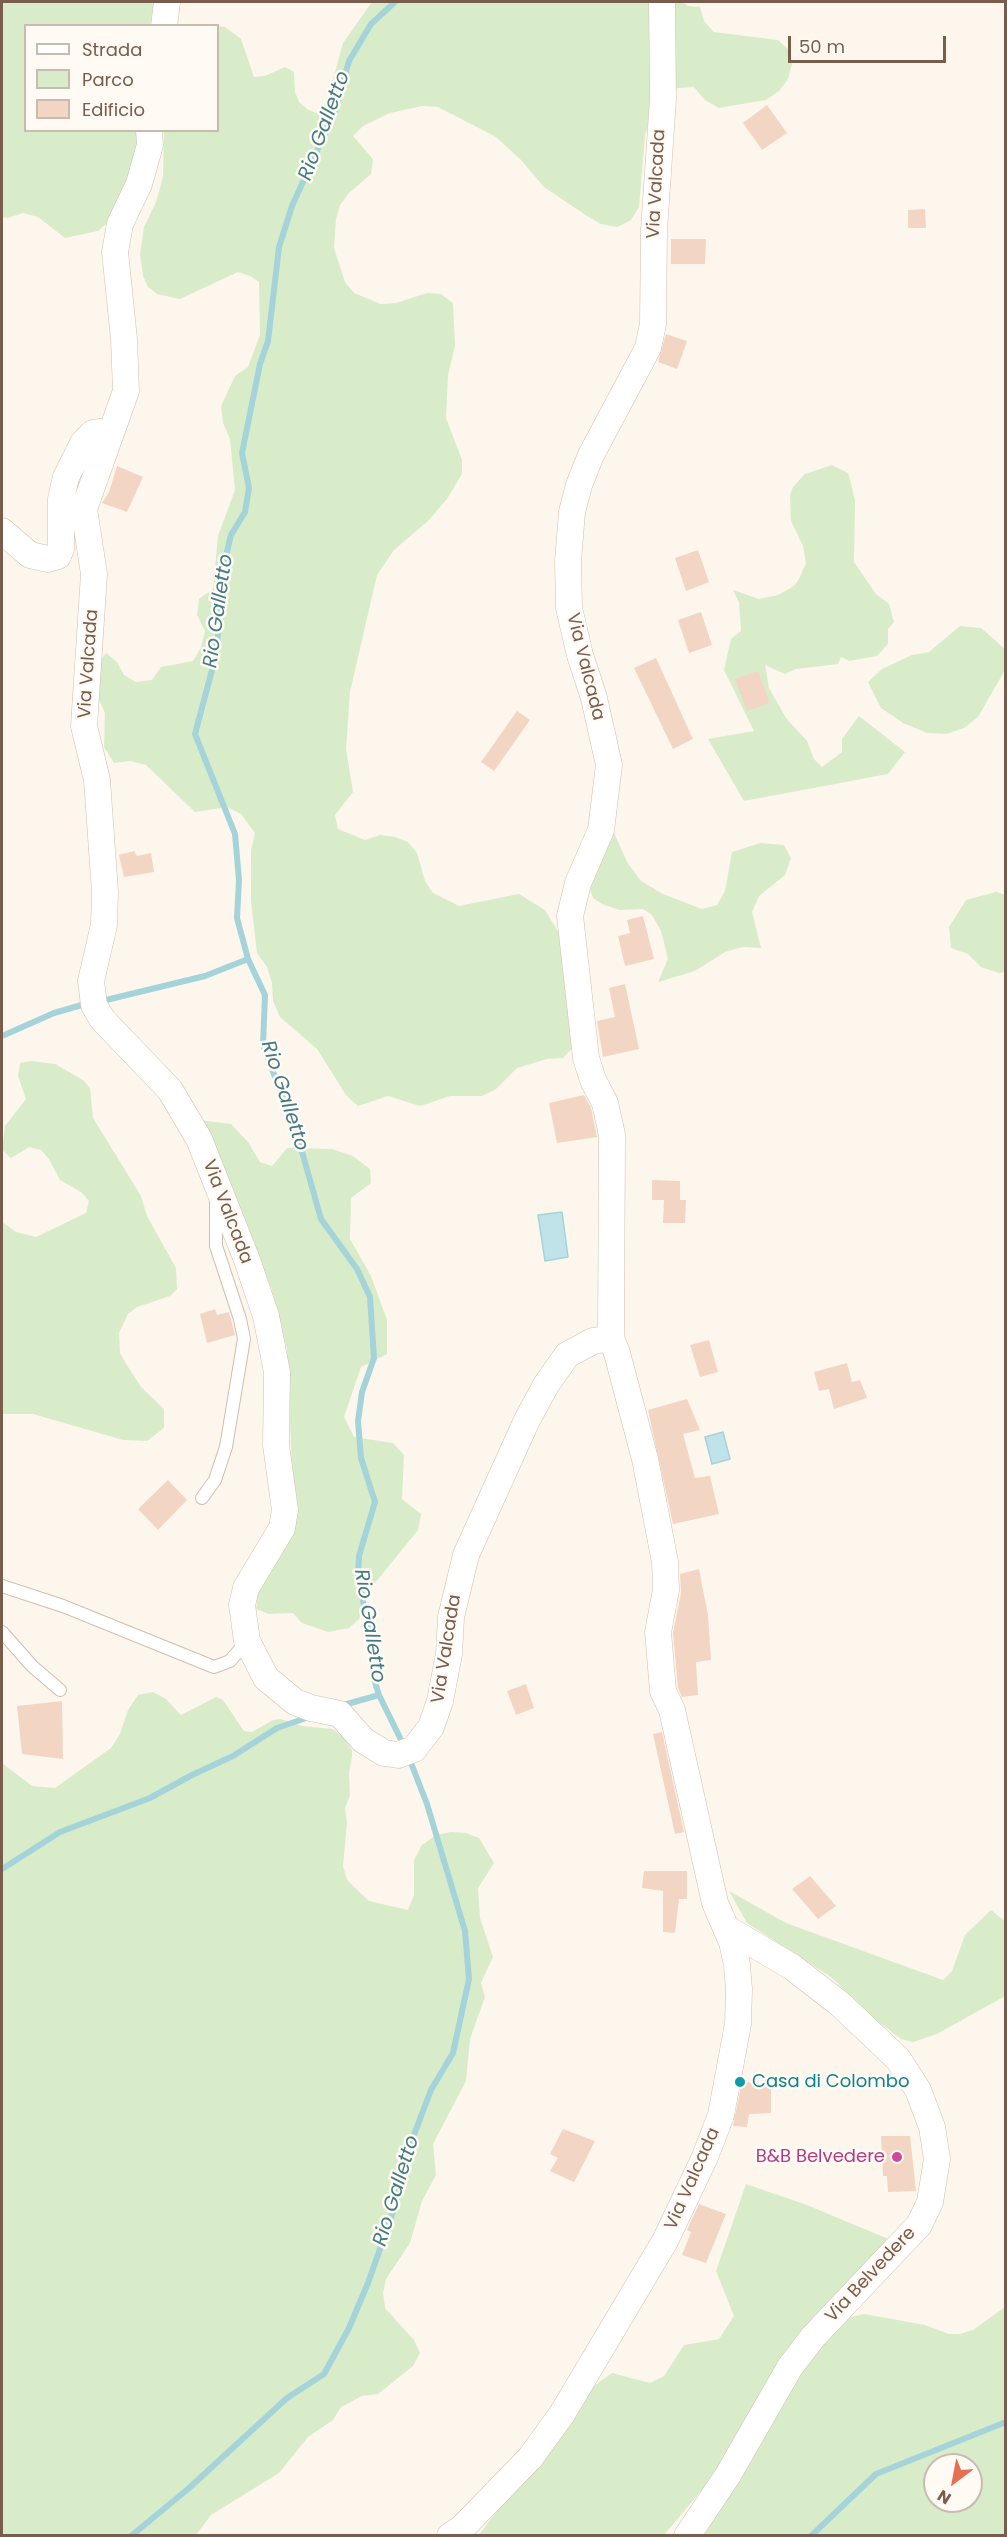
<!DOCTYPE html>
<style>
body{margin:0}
#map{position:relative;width:1007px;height:2537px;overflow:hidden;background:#fdf6ec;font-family:Poppins,sans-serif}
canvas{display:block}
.frame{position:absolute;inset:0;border:3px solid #7a5c4d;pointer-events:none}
.legend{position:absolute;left:24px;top:24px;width:195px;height:108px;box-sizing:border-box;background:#fffaf3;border:2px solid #cabbb1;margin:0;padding:8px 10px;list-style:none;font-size:18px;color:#7a5c4d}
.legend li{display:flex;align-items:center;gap:12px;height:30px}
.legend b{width:30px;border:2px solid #cabbb1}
.north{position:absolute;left:923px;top:2453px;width:60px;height:60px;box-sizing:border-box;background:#fffaf3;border:2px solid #cabbb1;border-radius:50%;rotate:212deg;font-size:16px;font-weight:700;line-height:24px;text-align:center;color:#7a5c4d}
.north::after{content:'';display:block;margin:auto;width:21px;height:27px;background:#e76f51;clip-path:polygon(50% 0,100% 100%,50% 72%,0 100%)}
.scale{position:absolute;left:788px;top:36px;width:158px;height:27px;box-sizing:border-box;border:3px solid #7a5c4d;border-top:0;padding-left:8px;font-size:18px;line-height:21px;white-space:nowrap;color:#7a5c4d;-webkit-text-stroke:4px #fffaf3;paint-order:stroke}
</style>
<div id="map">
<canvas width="1007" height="2537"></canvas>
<div class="frame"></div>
<ul class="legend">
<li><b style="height:8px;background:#fff"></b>Strada</li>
<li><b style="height:16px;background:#d8ecc9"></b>Parco</li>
<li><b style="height:16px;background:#f3d5c3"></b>Edificio</li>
</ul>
<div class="north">N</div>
<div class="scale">50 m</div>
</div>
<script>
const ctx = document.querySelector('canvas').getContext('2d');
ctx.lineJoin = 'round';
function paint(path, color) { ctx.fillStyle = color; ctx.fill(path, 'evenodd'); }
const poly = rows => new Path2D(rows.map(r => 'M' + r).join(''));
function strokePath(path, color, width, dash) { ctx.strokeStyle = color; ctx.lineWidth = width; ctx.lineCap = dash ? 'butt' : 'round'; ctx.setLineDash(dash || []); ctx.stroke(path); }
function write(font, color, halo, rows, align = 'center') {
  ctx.font = font + ' Poppins,sans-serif'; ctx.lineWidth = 5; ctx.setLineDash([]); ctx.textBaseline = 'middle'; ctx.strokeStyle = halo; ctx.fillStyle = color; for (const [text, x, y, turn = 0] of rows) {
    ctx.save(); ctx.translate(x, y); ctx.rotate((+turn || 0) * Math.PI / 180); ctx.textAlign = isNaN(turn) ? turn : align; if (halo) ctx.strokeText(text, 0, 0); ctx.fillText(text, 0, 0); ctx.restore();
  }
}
paint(poly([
 [2,2,154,2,150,25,26,26,26,130,138,131,139,152,113,218,98,231,65,238,38,217,23,213,8,218,2,217],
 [372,2,683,2,688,6,700,7,704,21,714,32,778,40,789,50,792,64,788,79,779,91,766,100,719,108,705,100,694,87,678,88,666,97,649,121,645,135,639,207,631,220,617,227,601,224,587,216,544,187,521,160,496,137,438,107,422,106,390,113,363,126,353,136,373,159,371,174,349,193,340,205,336,219,334,248,345,282,354,293,381,304,396,303,427,293,441,294,453,303,455,346,448,375,446,418,462,460,462,474,447,499,428,521,394,550,377,575,350,692,346,749,353,792,335,815,338,829,365,840,380,835,395,837,408,842,417,853,425,881,433,893,459,906,519,894,545,910,560,935,573,1047,563,1058,547,1059,517,1068,496,1089,482,1096,450,1096,420,1106,388,1096,358,1106,346,1095,317,1049,280,1017,273,1001,272,983,267,967,257,953,251,901,251,850,255,833,241,814,227,807,195,812,146,765,130,761,114,763,104,747,105,713,91,682,96,666,106,653,117,662,124,675,136,682,152,680,161,667,193,661,201,647,205,631,197,615,199,599,213,589,218,536,235,490,230,439,223,423,221,406,235,376,248,367,260,335,259,282,250,276,238,272,180,299,157,294,148,287,143,276,140,254,144,227,156,202,163,177,164,131,218,130,218,26,225,27,241,39,254,77,265,76,285,67,294,72,295,92,299,102,307,109,316,113,325,104,329,94,343,43],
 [832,465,848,473,851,483,855,501,854,562,876,594,889,604,894,622,888,629,888,644,877,656,849,661,841,657,838,664,796,669,785,674,765,665,769,688,786,718,807,741,814,759,822,767,842,752,842,739,859,716,905,752,888,774,744,801,708,739,754,731,724,670,731,639,741,631,739,602,733,590,759,599,778,595,794,586,799,579,806,563,803,546,791,521,790,495,793,487,805,474],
 [960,626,981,628,1005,649,1005,670,978,717,964,728,946,734,927,733,903,723,881,708,868,682,882,669,912,655,929,652],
 [612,828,627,862,641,881,663,894,702,909,717,905,725,891,732,852,760,843,784,845,791,858,785,875,759,896,752,912,761,948,743,947,725,952,695,971,658,982,668,959,661,931,652,915,643,909,619,910,602,904,593,898,590,889,590,878],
 [996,892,1006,895,1005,972,999,973,981,967,968,954,951,948,949,927,966,900],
 [31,1061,55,1064,83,1080,90,1088,93,1118,141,1196,147,1216,176,1268,177,1289,170,1296,137,1307,128,1314,119,1333,120,1353,125,1362,141,1387,164,1409,164,1428,147,1441,123,1440,33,1414,2,1414,2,1222,16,1232,36,1237,86,1213,89,1201,81,1192,60,1180,49,1159,41,1150,29,1147,11,1158,2,1150,5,1126,26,1099,18,1076,20,1063],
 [198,1120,231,1124,248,1142,260,1162,272,1166,287,1148,332,1149,353,1156,370,1169,371,1183,351,1198,350,1239,371,1276,387,1320,387,1354,361,1367,344,1417,354,1437,393,1443,404,1455,402,1499,421,1514,418,1530,371,1588,359,1619,349,1628,328,1632,302,1623,293,1613,269,1614,256,1609,260,1582,294,1516,287,1349,271,1287],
 [153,1692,166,1699,181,1715,216,1697,223,1700,244,1731,252,1732,273,1720,281,1719,302,1726,333,1729,344,1738,352,1750,352,1757,349,1773,350,1795,345,1808,347,1822,343,1866,347,1880,369,1901,408,1910,414,1895,414,1860,422,1845,436,1835,451,1832,466,1833,479,1838,494,1863,478,1888,480,1918,493,1957,481,1983,485,1997,470,2039,466,2081,433,2144,436,2175,422,2201,410,2243,386,2279,383,2293,385,2308,414,2340,420,2353,413,2366,378,2394,362,2396,341,2407,333,2420,308,2437,279,2473,211,2515,196,2535,2,2535,2,1763,32,1786,55,1788,111,1748,120,1734,128,1710,138,1695],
 [729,1891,786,1923,943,1980,952,1971,965,1935,991,1910,1005,1921,1005,1996,937,2034,913,2042,901,2039,871,2016,831,1977,747,1923],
 [746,2184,807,2205,893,2241,722,2466,664,2535,478,2536,591,2388,612,2373,650,2383,664,2376,684,2345,719,2339,734,2316,716,2271],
 [1005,2307,1005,2535,694,2536,803,2361,841,2324,851,2317,864,2314,925,2325,949,2334,960,2334,973,2330],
 [935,2465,971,2465,971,2501,935,2501]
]), '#d8ecc9');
const water = poly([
 [562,1212,568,1257,545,1261,538,1215,562,1212],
 [723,1432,730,1459,712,1464,705,1437,723,1432]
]);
paint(water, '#bfe3e8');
strokePath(water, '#a5d3da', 1.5);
strokePath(poly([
 [395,2,371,24,349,61,335,111,292,206,279,247,268,341,260,364,242,453,249,488,245,512,231,535,225,560,216,655,195,734,235,834,239,880,237,918,248,959,265,995,263,1045,299,1141,321,1219,357,1269,370,1297,374,1358,362,1392,358,1421,361,1458,375,1502,359,1556,358,1575,372,1648,373,1676,379,1695,404,1746],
 [102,1001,205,976,248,959],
 [2,1036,54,1013,85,1004],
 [340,1706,379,1695],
 [2,1869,60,1832,150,1798,192,1775,233,1756,277,1728,312,1716],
 [131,2536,188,2489,287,2398,324,2374,349,2328,368,2283,394,2209,409,2148,431,2090,453,2053,469,1979,465,1931,427,1804,411,1763],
 [811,2536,876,2474,1006,2422]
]), '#a5d3da', 6);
paint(poly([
 [767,105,787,133,762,150,743,123],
 [925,209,926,228,908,228,908,210],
 [671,239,706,239,705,264,671,264],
 [666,334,687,341,677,369,658,362],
 [117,466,143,477,127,512,102,503,109,492],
 [698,550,709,582,686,591,675,558],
 [701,612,712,645,689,653,678,620],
 [656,658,693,739,673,749,634,668],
 [758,671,770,703,747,711,735,679],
 [517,711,530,720,494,771,481,762],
 [134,851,137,856,151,853,154,872,124,877,119,855],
 [643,916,654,959,625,966,618,936,630,933,627,920],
 [625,984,639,1049,603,1057,597,1021,615,1017,609,988],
 [584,1095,591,1108,597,1137,557,1143,549,1103],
 [652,1180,680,1181,680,1200,686,1200,685,1223,663,1223,664,1200,652,1200],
 [215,1309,217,1315,229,1312,235,1335,207,1343,200,1314],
 [709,1340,718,1372,700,1377,690,1345],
 [847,1363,852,1382,860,1380,867,1398,834,1409,829,1389,819,1391,814,1372],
 [687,1399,700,1430,683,1434,695,1478,710,1476,719,1514,673,1524,648,1410],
 [168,1480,187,1500,158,1530,138,1509],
 [699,1569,708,1615,711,1660,696,1662,698,1695,682,1697,678,1688,673,1633,681,1593,680,1574],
 [526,1684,534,1708,516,1715,507,1691],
 [62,1701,63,1759,22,1754,17,1706],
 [662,1732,684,1832,675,1834,653,1734],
 [644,1871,687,1871,687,1899,679,1899,675,1933,663,1932,663,1891,642,1888],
 [810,1876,836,1906,818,1919,792,1889],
 [742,2082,771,2084,771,2113,749,2114,747,2127,733,2126],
 [563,2129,595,2141,574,2182,550,2171,558,2158,550,2154],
 [881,2136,910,2136,916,2191,888,2192,887,2176,883,2176],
 [699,2204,726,2214,706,2263,682,2255,691,2232,687,2230]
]), '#f3d5c3');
const service = poly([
 [202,1498,215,1480,226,1447,244,1339,240,1319,216,1246,216,1199],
 [2,1586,63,1606,214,1667,230,1661,247,1641],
 [2,1632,32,1666,60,1690]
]);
const minor = poly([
 [164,26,167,2],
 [149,130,150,145,139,184,120,224,115,252,124,339,126,391,84,509,94,574,84,726,97,780,105,892,104,925,91,981,94,1005,102,1019,170,1090,199,1139,247,1260,266,1316,277,1372,276,1445,285,1510,282,1528,246,1588,242,1605,247,1641,266,1678,295,1702,311,1708,340,1714,363,1740,384,1753,398,1755,414,1749,431,1727,440,1701,449,1654,451,1617,466,1555,527,1420,546,1385,567,1355,593,1341,611,1338,617,1353,645,1459,665,1562,666,1590,658,1632,663,1691,672,1710,715,1903,732,1942,737,1965,739,1989,738,2024,721,2115,705,2157,665,2241,562,2414,530,2458,462,2528,450,2536],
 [2,531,30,555,48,559,58,556,61,549,61,499,66,477,83,443,93,433,112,430],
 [611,1338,612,1135,605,1103,593,1080,586,1058,570,916,578,883,601,830,609,765,594,698,580,655,569,608,568,561,572,512,579,485,591,455,648,348,653,324,654,230,663,99,662,2],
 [687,2536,728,2475,790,2367,813,2337,919,2225,930,2202,937,2159,932,2127,918,2090,898,2059,840,2004,792,1967,726,1928]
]);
strokePath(service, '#d1beb0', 14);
strokePath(minor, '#d1beb0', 27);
strokePath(service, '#fff', 12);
strokePath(minor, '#fff', 26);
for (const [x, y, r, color] of [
 [740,2082,6,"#0f9aa8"],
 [897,2157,6,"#d1479c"]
]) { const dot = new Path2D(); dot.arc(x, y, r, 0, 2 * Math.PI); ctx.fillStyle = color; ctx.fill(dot); strokePath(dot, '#fffaf3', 2); }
write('18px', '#7a5c4d', '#fffaf3', [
 ["Via Valcada",657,184,-87],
 ["Via Valcada",89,664,-86],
 ["Via Valcada",585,667,76],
 ["Via Valcada",227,1212,69],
 ["Via Valcada",447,1649,-81],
 ["Via Valcada",693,2179,-66],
 ["Via Belvedere",871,2275,-47]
]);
write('18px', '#0d838f', '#fffaf3', [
 ["Casa di Colombo",752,2082]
], 'left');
write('18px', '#b23c85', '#fffaf3', [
 ["B&B Belvedere",885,2157]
], 'right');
write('italic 20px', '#437c86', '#fffaf3', [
 ["Rio Galletto",325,126,-70],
 ["Rio Galletto",219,611,-82],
 ["Rio Galletto",284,1096,72],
 ["Rio Galletto",369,1626,81],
 ["Rio Galletto",397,2191,-73]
]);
</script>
